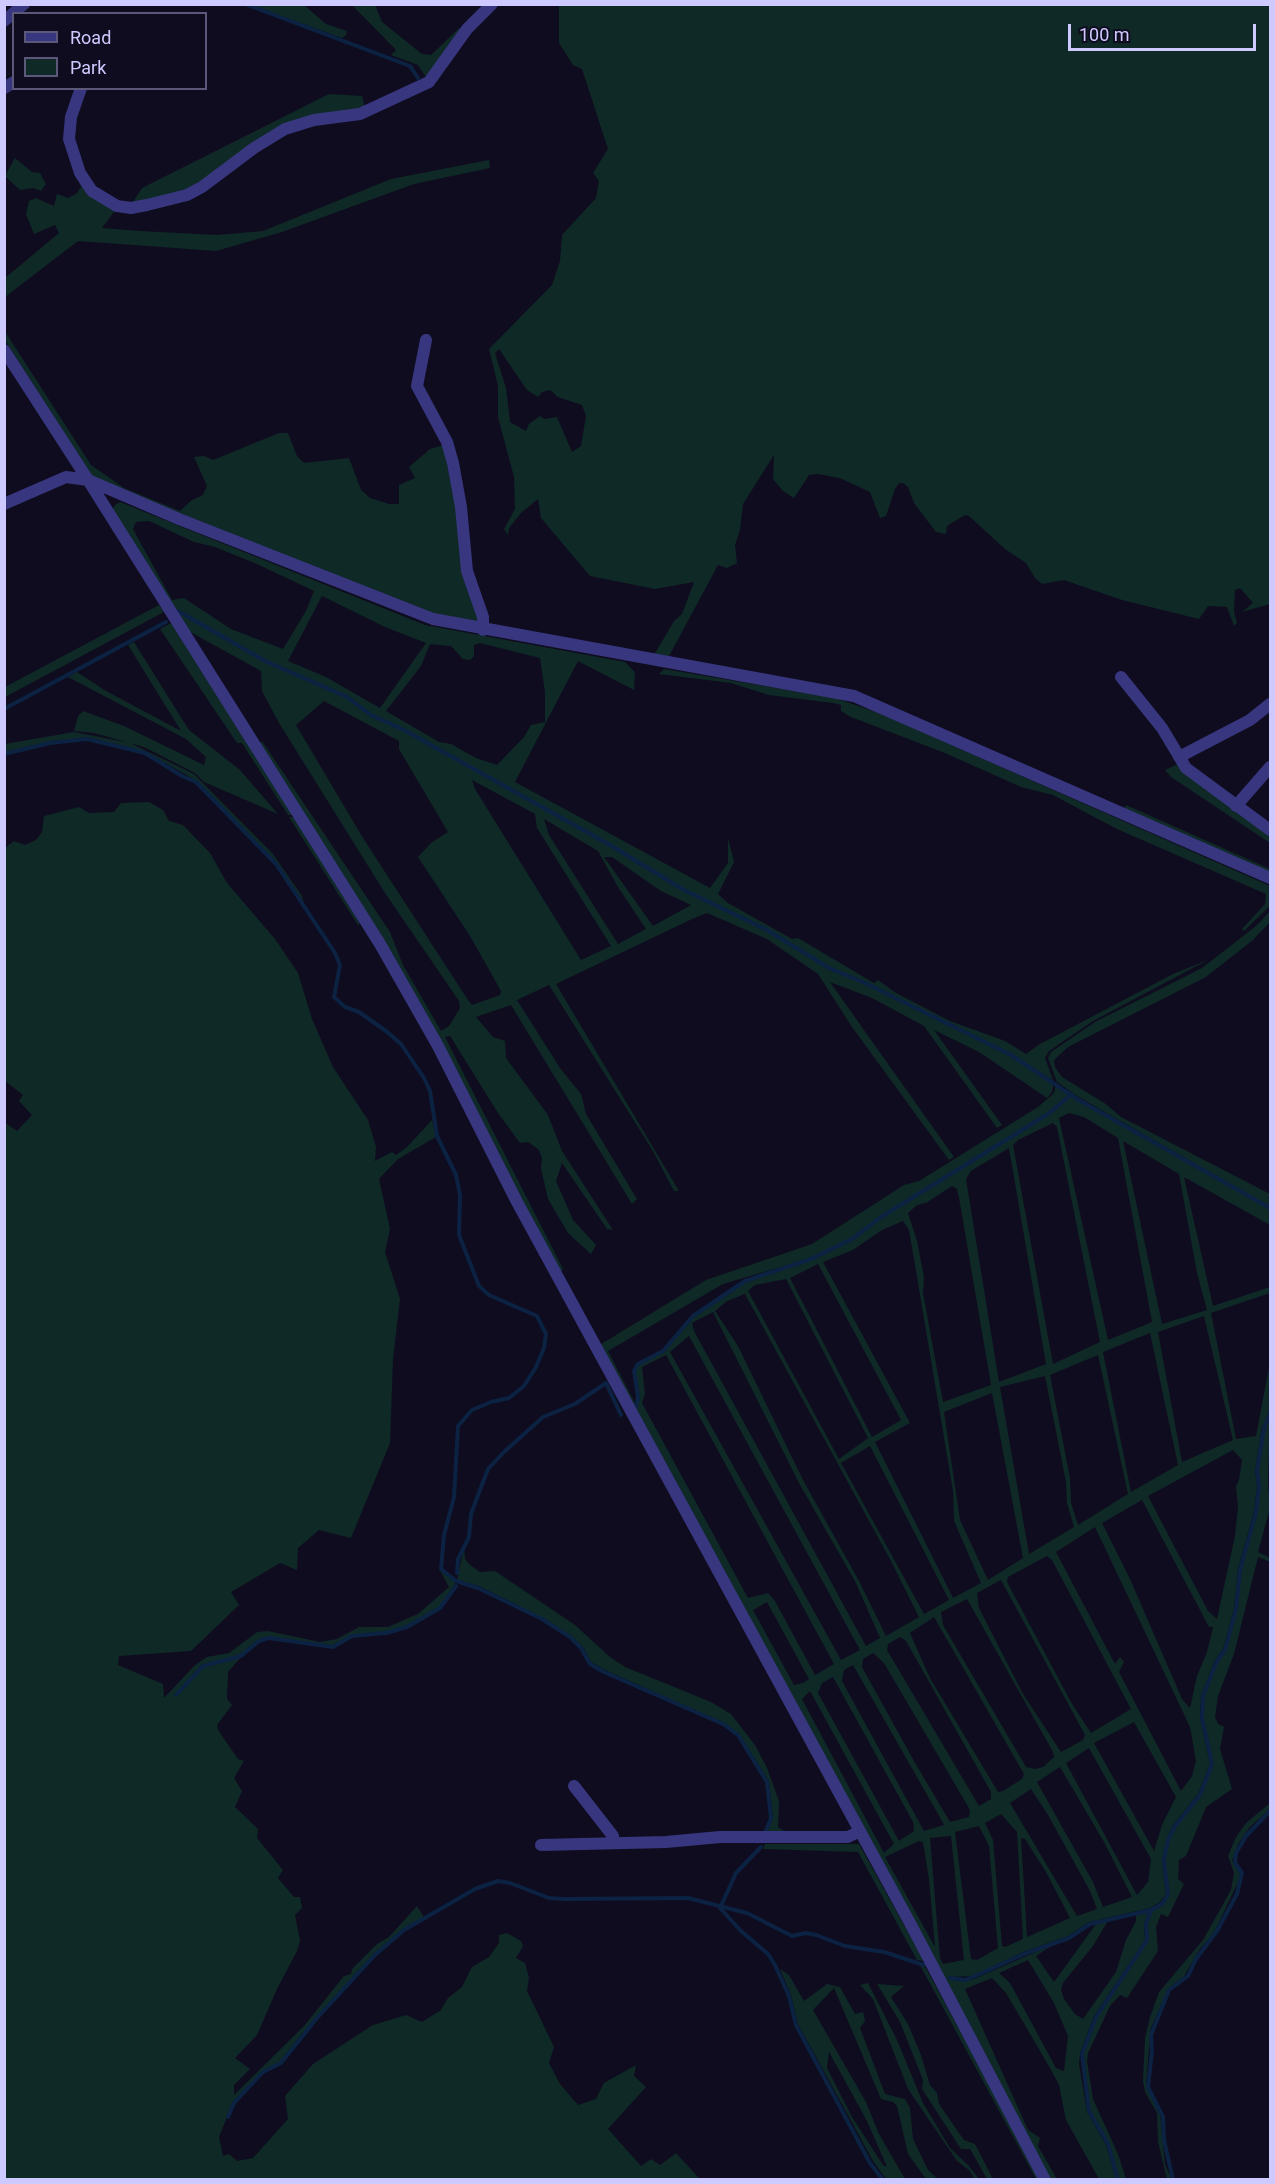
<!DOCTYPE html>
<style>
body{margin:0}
#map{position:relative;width:1275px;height:2184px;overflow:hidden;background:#0f0c1f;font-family:Roboto,sans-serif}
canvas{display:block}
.frame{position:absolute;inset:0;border:6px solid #cecaff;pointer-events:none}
.legend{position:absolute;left:12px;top:12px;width:195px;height:78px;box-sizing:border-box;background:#0f0c1f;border:2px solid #5b5879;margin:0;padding:8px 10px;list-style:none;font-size:18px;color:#cecaff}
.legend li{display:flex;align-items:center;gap:12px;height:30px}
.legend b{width:30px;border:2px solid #5b5879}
.scale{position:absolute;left:1068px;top:24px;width:188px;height:27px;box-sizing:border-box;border:3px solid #cecaff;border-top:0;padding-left:8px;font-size:18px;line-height:21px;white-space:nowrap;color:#cecaff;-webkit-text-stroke:4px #0f0c1f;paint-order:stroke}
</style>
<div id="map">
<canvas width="1275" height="2184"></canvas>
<div class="frame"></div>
<ul class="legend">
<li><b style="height:8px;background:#37367e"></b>Road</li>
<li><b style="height:16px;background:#0f2927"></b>Park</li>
</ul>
<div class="scale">100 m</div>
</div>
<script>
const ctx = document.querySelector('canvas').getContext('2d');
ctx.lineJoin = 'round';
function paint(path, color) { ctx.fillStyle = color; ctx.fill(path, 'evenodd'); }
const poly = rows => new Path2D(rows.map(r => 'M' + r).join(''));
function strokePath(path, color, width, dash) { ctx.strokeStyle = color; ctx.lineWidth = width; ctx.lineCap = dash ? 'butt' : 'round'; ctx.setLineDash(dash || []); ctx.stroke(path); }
paint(poly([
 [251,5,304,5,326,24,347,31,346,35,342,38],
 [352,5,375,5,382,22,422,54,431,55,458,29,464,27,427,79,418,65,391,55,396,50],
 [559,5,1270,5,1270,604,1242,612,1253,603,1240,588,1235,590,1234,612,1237,623,1234,626,1227,607,1208,606,1199,619,1122,600,1064,580,1042,584,1035,578,1026,563,1005,549,969,516,965,515,947,526,946,534,936,532,914,503,908,487,903,483,899,483,895,489,886,516,880,518,870,492,840,478,818,474,809,475,794,498,783,491,773,479,774,455,743,504,740,530,735,545,737,563,727,568,718,565,668,658,654,655,674,621,682,614,694,582,655,589,590,576,541,518,538,499,521,513,509,528,508,535,504,529,515,509,514,477,498,417,498,386,489,349,552,285,560,261,562,235,596,198,599,181,593,173,608,149,582,69,573,65,559,43],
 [499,349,527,390,538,397,542,392,550,390,558,397,582,405,586,416,581,446,572,452,557,417,544,419,540,416,529,424,526,431,510,422,506,388,495,353],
 [329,94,362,96,365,108,313,117,201,185,131,205,142,188],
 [65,143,73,164,116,209,102,228,140,231,217,235,263,231,391,179,489,160,490,168,414,184,282,232,216,251,78,241,5,297,5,278,59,233,55,225,34,234,26,214,29,201,36,198,54,206,57,194,68,198,76,194,81,187],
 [15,158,32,172,40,173,46,184,41,191,33,188,20,190,5,176],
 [4,330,91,465,124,488,180,511,192,500,203,495,207,486,194,457,204,456,213,460,279,433,288,433,297,456,304,463,349,458,361,490,370,498,389,504,399,504,399,485,415,478,409,467,430,449,443,445,481,623,430,614,93,478,5,340],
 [120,502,425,625,625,662,635,672,634,690,578,661,515,782,710,888,728,863,728,838,734,862,718,894,728,903,792,939,798,938,874,983,878,980,896,993,950,1021,1005,1041,1026,1054,1040,1044,1173,974,1208,960,1093,1021,1049,1051,1045,1058,1053,1080,995,1046,866,982,829,967,768,929,684,889,610,844,405,729,372,714,348,696,266,660,178,610,265,662,347,698,371,715,404,731,609,846,683,891,767,931,828,969,865,984,1011,1056,1054,1082,1052,1092,1047,1098,979,1052,934,1030,1002,1125,997,1128,924,1026,872,998,830,982,954,1157,949,1160,852,1027,818,974,767,939,707,913,692,919,556,984,679,1191,674,1191,653,1151,549,985,517,1000,560,1068,581,1094,586,1114,637,1199,632,1204,511,1005,476,1017,493,1037,505,1041,506,1058,548,1115,562,1151,613,1230,607,1229,562,1163,556,1181,573,1220,596,1245,591,1254,568,1233,548,1199,541,1168,542,1158,539,1150,528,1142,520,1143,498,1113,450,1036,445,1037,563,1269,560,1273,487,1136,259,746,262,741,390,932,403,965,441,1031,449,1026,460,1008,459,1001,385,893,279,723,262,691,261,671,185,629,112,510,116,504],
 [149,521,194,542,215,547,257,564,314,591,306,611,283,649,231,629,184,598,172,600,133,529,136,522],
 [322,596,385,627,426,643,380,708,326,677,288,661],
 [480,643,540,658,545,692,545,722,531,725,524,737,497,765,476,758,451,744,439,742,386,711,421,666,430,644,451,646,463,659,470,660,474,656,474,645],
 [324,701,399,741,399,749,448,832,431,843,418,857,470,936,501,991,500,995,472,1005,468,1000,363,838,296,725],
 [472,780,535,814,537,828,611,946,581,960,475,789],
 [544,819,598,851,618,887,646,929,618,944,549,835],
 [604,857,612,857,661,891,691,905,653,926],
 [159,605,164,612,5,697,5,687],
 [171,623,294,815,288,815,242,743,237,743,160,629],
 [134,642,189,730,240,770,278,814,204,782,195,773,144,747,94,733,74,731,78,716,83,711,124,726,204,765,206,757,186,739,68,677,77,672,106,691,181,731,128,645],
 [664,669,835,698,879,713,1270,886,1270,906,1244,931,1242,929,1265,904,1266,894,1117,829,1053,795,1021,787,945,753,851,717,841,711,841,705,833,703,769,695,731,683,659,674],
 [74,732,130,743,194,774,273,854,302,896,304,905,277,863,197,781,146,752,87,737,49,742,5,753,5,744],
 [1180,763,1195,780,1270,837,1270,843,1171,777,1165,770],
 [149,802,163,810,169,821,183,825,210,853,227,883,275,939,298,973,312,1019,333,1067,368,1120,376,1147,375,1161,392,1152,396,1155,407,1147,432,1120,436,1137,398,1159,379,1179,390,1229,385,1252,400,1299,393,1359,390,1443,351,1538,319,1530,298,1548,297,1570,280,1563,231,1592,239,1605,191,1651,119,1656,118,1665,163,1684,164,1698,195,1665,207,1657,229,1653,257,1632,268,1631,320,1642,337,1639,359,1627,388,1627,418,1614,449,1587,440,1570,456,1582,440,1607,407,1626,386,1632,351,1635,333,1647,268,1637,240,1656,203,1666,174,1698,203,1667,241,1657,228,1672,227,1699,232,1705,217,1725,218,1730,238,1759,244,1761,234,1778,242,1791,235,1807,258,1829,257,1838,283,1870,278,1878,294,1897,300,1897,302,1908,295,1915,300,1941,297,1951,277,1989,257,2035,235,2058,250,2069,234,2085,234,2095,304,2026,344,1976,351,1974,352,1969,377,1944,389,1937,417,1906,425,1919,404,1930,374,1955,316,2017,309,2029,303,2032,280,2062,262,2072,233,2102,219,2137,223,2156,229,2154,237,2161,253,2158,288,2119,285,2096,313,2064,373,2025,406,2015,422,2022,441,2010,448,1998,462,1987,472,1967,489,1957,499,1943,499,1935,507,1933,521,1941,523,1946,516,1958,525,1963,529,1978,527,1991,554,2047,549,2063,560,2084,578,2105,596,2099,604,2083,636,2065,634,2076,646,2087,608,2129,641,2166,651,2159,660,2165,676,2153,700,2179,5,2179,4,1122,17,1131,32,1115,19,1101,23,1095,5,1081,5,848,14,841,25,845,36,840,42,832,44,816,79,807,89,813,114,812,121,803],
 [1126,805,1270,869,1270,874,1123,810],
 [289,817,295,817,361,922,358,925],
 [1270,911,1270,922,1253,940,1206,977,1068,1047,1054,1060,1055,1067,1062,1077,1106,1104,1121,1117,1270,1194,1270,1207,1077,1096,1057,1082,1048,1058,1051,1052,1095,1022,1202,968,1256,926],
 [1056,1085,1070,1095,1047,1114,881,1216,851,1239,811,1258,723,1284,608,1351,637,1407,639,1397,635,1371,639,1365,663,1352,694,1317,745,1282,812,1260,852,1240,882,1218,1048,1115,1071,1096,1270,1209,1270,1225,1184,1177,1213,1306,1270,1287,1270,1293,1211,1313,1236,1439,1256,1436,1270,1362,1270,1399,1269,1412,1262,1427,1255,1470,1257,1486,1254,1511,1238,1569,1234,1609,1223,1649,1215,1660,1201,1696,1200,1718,1210,1764,1198,1794,1173,1825,1167,1839,1162,1860,1166,1894,1160,1902,1150,1908,1089,1922,1068,1936,1023,1952,973,1976,949,1977,965,1981,974,1979,1054,1944,1036,1956,1054,1982,1096,1924,1109,1919,1093,1946,1063,1983,1061,1990,1064,1999,1075,2014,1083,2019,1116,1972,1126,1940,1136,1921,1136,1915,1148,1912,1144,1924,1145,1940,1094,2016,1080,2053,1079,2064,1087,2112,1106,2145,1116,2179,1099,2179,1066,2120,1059,2085,1050,2068,1006,1993,992,1978,965,1989,1028,2130,1040,2138,1038,2146,1057,2179,1049,2179,598,1346,706,1280,812,1244,904,1185,919,1181,1038,1107,1054,1093],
 [1069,1113,1084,1117,1118,1138,1152,1322,1108,1340,1059,1118],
 [1053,1123,1057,1127,1100,1342,1053,1364,1013,1145,1018,1140],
 [1123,1141,1179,1174,1197,1273,1207,1310,1162,1324],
 [1009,1148,1046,1364,999,1382,966,1179,971,1171],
 [952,1186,957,1189,960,1203,991,1385,943,1402,923,1293,924,1277,917,1241,908,1213,917,1205,926,1203],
 [903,1221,909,1230,915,1265,953,1491,954,1521,981,1583,953,1598,875,1442,910,1423,823,1262,853,1250,882,1230],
 [818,1264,901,1420,872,1437,790,1278],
 [786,1279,868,1438,839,1459,748,1291,755,1285],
 [745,1294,891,1561,919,1617,886,1636,859,1581,803,1480,738,1346,715,1311,727,1301],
 [713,1312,799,1483,856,1583,880,1638,866,1646,694,1331,692,1323],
 [1204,1316,1233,1440,1182,1462,1158,1332],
 [1150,1333,1178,1465,1131,1492,1103,1352],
 [689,1336,860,1650,841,1660,670,1352],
 [666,1355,834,1664,815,1675,775,1601,768,1593,748,1598,642,1403,645,1394,642,1367],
 [1098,1355,1128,1494,1078,1525,1071,1503,1070,1478,1050,1375],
 [1045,1376,1066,1482,1067,1503,1074,1527,1029,1554,1000,1387],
 [992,1393,1023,1558,988,1580,960,1520,944,1412],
 [870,1446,949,1600,924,1614,841,1463],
 [1233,1450,1242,1460,1239,1480,1236,1486,1238,1507,1235,1536,1217,1619,1208,1611,1148,1496],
 [1142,1500,1209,1627,1213,1627,1207,1652,1197,1676,1190,1708,1182,1699,1130,1579,1102,1523],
 [1095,1527,1190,1727,1196,1761,1192,1776,1181,1791,1119,1672,1124,1662,1120,1657,1115,1664,1056,1552],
 [1047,1556,1052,1560,1131,1709,1091,1733,1072,1704,1007,1582,1008,1577],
 [1001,1580,1085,1735,1083,1740,1061,1752,1023,1694,979,1608,977,1593],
 [967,1599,1053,1752,1054,1757,1043,1767,1035,1769,1026,1767,943,1625,941,1612],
 [767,1602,809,1679,803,1683,794,1685,753,1610],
 [934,1617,1024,1774,1022,1779,1003,1791,998,1792,930,1678,910,1633],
 [900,1637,906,1641,991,1792,991,1799,979,1806,887,1650,888,1644],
 [873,1653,884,1663,970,1810,969,1817,950,1822,914,1761,862,1667,863,1659],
 [853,1665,942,1821,944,1825,924,1831,842,1681,844,1670],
 [833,1677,913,1822,914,1831,899,1841,818,1693,822,1683],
 [810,1691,894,1844,884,1853,802,1699],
 [1134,1722,1176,1797,1162,1825,1154,1851,1094,1743],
 [1089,1748,1151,1859,1148,1882,1137,1895,1066,1763],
 [1060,1767,1104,1842,1132,1897,1103,1907,1093,1882,1037,1782],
 [1031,1789,1048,1815,1090,1891,1097,1909,1077,1916,1010,1803],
 [1001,1814,1017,1832,1023,1939,1005,1947,1002,1946,993,1840,985,1823],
 [979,1826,989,1846,998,1948,977,1960,971,1959,955,1832],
 [951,1836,964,1960,943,1964,940,1958,930,1838],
 [1021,1838,1025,1839,1046,1872,1070,1918,1027,1937],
 [919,1841,923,1842,929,1879,935,1947,885,1857],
 [1028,1960,1054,2003,1068,2036,1064,2071,1056,2068,1010,1983,999,1973],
 [1270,1416,1268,1483,1270,1508,1258,1552,1270,1558,1270,1562,1258,1557,1234,1654,1218,1696,1215,1717,1218,1724,1224,1727,1220,1749,1232,1789,1206,1807,1186,1856,1179,1860,1178,1879,1184,1884,1168,1917,1161,1914,1156,1927,1158,1951,1127,1998,1120,1995,1110,2006,1088,2053,1087,2061,1093,2099,1118,2154,1126,2179,1119,2179,1109,2144,1090,2111,1083,2054,1096,2017,1148,1941,1147,1925,1152,1910,1162,1904,1169,1895,1165,1859,1169,1840,1175,1827,1201,1796,1213,1764,1203,1718,1204,1696,1218,1661,1226,1650,1237,1609,1241,1570,1257,1512,1260,1486,1258,1470,1265,1428],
 [464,1548,465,1559,470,1565,480,1572,495,1571,575,1625,610,1657,625,1667,711,1702,731,1714,755,1745,767,1768,779,1801,778,1827,790,1835,765,1837,773,1818,769,1781,739,1734,723,1723,605,1670,591,1662,583,1647,571,1636,543,1618,479,1586,457,1580],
 [1270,1803,1270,1809,1250,1827,1238,1844,1232,1861,1241,1873,1240,1878,1214,1933,1200,1949,1183,1978,1169,1988,1151,2028,1146,2083,1160,2114,1165,2164,1171,2179,1167,2179,1158,2142,1157,2113,1145,2092,1143,2081,1145,2038,1150,2017,1159,1992,1203,1940,1231,1890,1234,1873,1228,1856,1236,1837,1246,1823],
 [765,1844,859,1844,924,1961,917,1960,858,1852,763,1849],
 [920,1965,926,1968,1040,2179,1036,2179],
 [780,1969,789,1975,804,2001,827,1984,840,1987,855,2014,863,2012,865,2021,860,2028,885,2094,905,2099,910,2108,913,2139,928,2170,938,2179,926,2179,908,2154,897,2106,893,2102,881,2099,834,1988,813,2010,866,2102,879,2134,905,2179,886,2179,873,2161,798,2024,791,1995],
 [829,2052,867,2121,887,2167,883,2165,852,2117,827,2068],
 [868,1983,897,2040,923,2103,950,2148,969,2166,979,2179,974,2179,970,2171,957,2161,908,2089,873,1999,860,1985],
 [877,1984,904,1986,891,1997,908,2024,921,2055,930,2085,937,2093,939,2104,964,2140,975,2144,993,2179,987,2179,970,2149,961,2149,922,2089,923,2080,900,2022]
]), '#0f2927');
strokePath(poly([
 [245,4,410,66,418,78],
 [178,611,265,661,347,697,371,715,404,730,610,845,684,890,767,930,829,968,865,983,1011,1055,1077,1099,1270,1208],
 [4,709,166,622],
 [4,754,50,743,87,739,145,753,182,776,196,782,276,864,335,953,340,965,334,997,345,1007,359,1012,386,1031,401,1044,424,1078,430,1091,437,1136,456,1175,460,1195,459,1235,479,1286,489,1295,537,1316,546,1334,544,1348,536,1367,524,1386,509,1398,491,1402,472,1410,458,1426,454,1497,444,1535,441,1569,456,1581,478,1588,542,1619,570,1637,581,1648,590,1664,604,1672,723,1724,738,1735,767,1782,771,1818,765,1833],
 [636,1407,638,1397,634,1371,638,1364,663,1351,693,1316,745,1281,811,1259,852,1239,881,1217,1048,1114,1072,1094],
 [457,1573,458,1559,469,1537,471,1514,483,1482,488,1469,504,1452,543,1417,575,1404,606,1383,621,1415],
 [176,1695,203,1666,241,1656,259,1641,269,1638,333,1647,352,1636,386,1633,407,1627,440,1608,456,1586],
 [761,1847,736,1873,720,1908,741,1931,768,1954,775,1965,789,1996,796,2025,870,2163,883,2180],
 [950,1978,965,1980,973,1977,1024,1954,1069,1938,1090,1924,1151,1910],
 [228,2117,234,2103,263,2072,281,2063,317,2018,375,1955,404,1930,475,1889,498,1881,510,1883,549,1898,564,1899,688,1898,747,1913,792,1936,806,1933,816,1935,845,1946,884,1952,924,1965],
 [1118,2180,1108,2144,1089,2111,1082,2054,1096,2017,1147,1940,1146,1924,1151,1910,1162,1904,1168,1895,1164,1860,1168,1840,1175,1826,1200,1795,1212,1764,1202,1718,1203,1696,1217,1661,1225,1650,1236,1609,1240,1570,1256,1512,1259,1486,1257,1470,1264,1428,1270,1414],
 [1173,2180,1164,2140,1163,2117,1148,2087,1152,2051,1151,2035,1169,1990,1188,1976,1196,1959,1217,1931,1237,1894,1242,1873,1235,1863,1236,1853,1246,1836,1270,1811]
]), '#0b2243', 4);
strokePath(poly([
 [4,21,24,4],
 [4,88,14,82],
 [81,88,71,117,69,139,80,173,92,191,117,206,131,208,147,205,187,195,202,187,254,148,285,129,314,120,360,114,429,82,467,29,492,4],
 [426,340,417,386,447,442,453,463,461,507,467,571,483,617,483,630],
 [4,350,88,480,179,519,433,619,854,696,1270,878],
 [4,504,66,477,88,480,380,944,438,1046,517,1202,910,1923,1045,2180],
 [1121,677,1162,728,1186,768,1270,830],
 [1179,757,1250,720,1270,704],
 [1236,806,1270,767],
 [574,1786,613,1836,613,1843],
 [541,1845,666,1842,720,1837,848,1837,858,1832]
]), '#37367e', 12);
</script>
